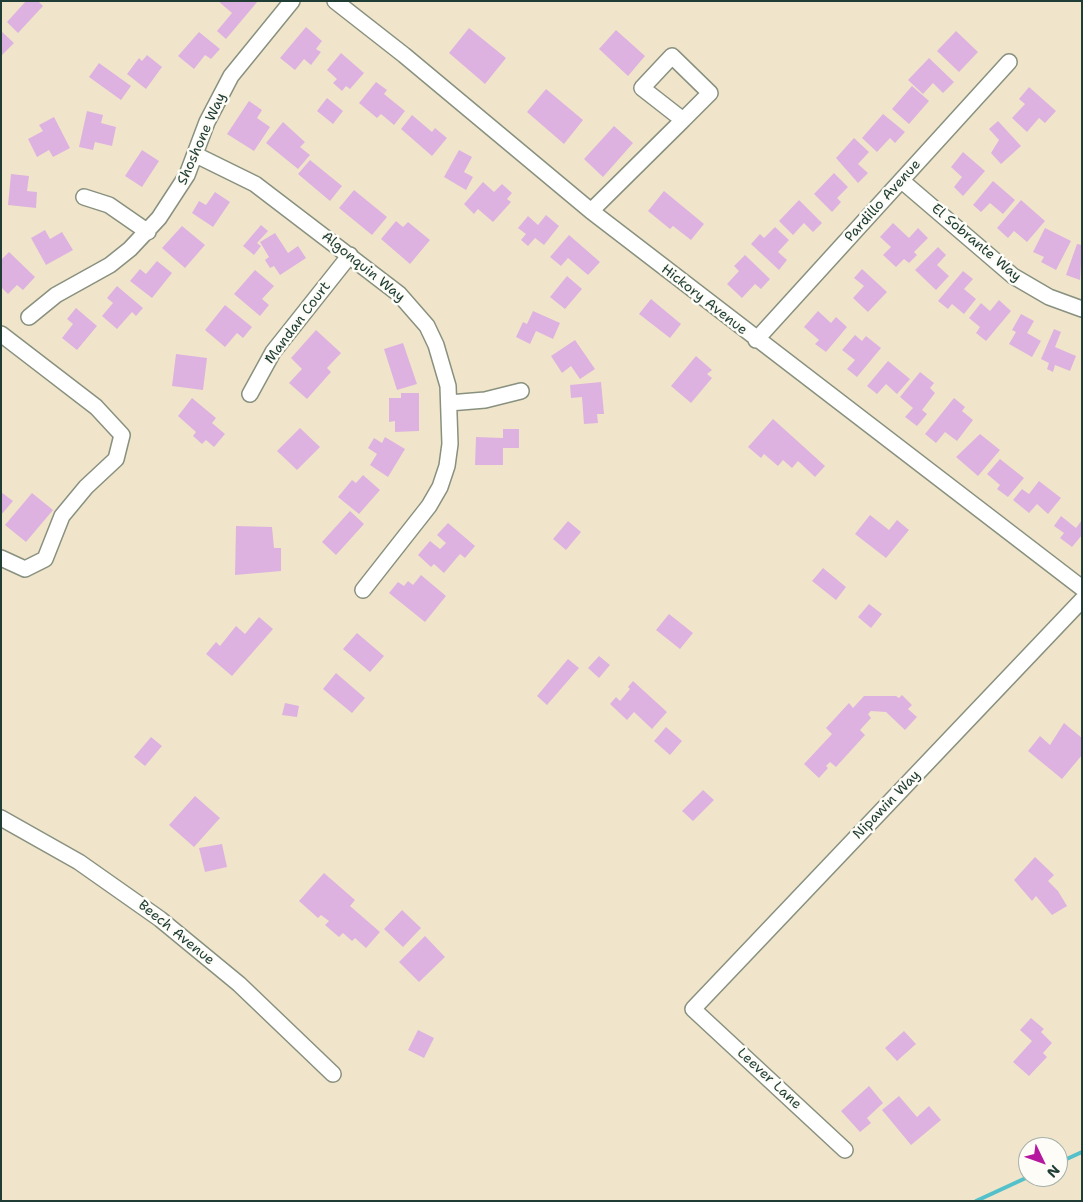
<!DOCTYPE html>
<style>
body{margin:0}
#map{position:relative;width:1083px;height:1202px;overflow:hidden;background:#f0e5ca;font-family:"Shantell Sans",sans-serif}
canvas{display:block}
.frame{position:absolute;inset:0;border:2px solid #1f3d34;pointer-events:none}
.north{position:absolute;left:1018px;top:1137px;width:50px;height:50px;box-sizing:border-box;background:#fdfcf7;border:1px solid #a4b0a9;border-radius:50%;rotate:132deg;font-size:14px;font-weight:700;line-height:20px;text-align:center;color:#1f3d34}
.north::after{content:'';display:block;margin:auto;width:18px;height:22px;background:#b5179e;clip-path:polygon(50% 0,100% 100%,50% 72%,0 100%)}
</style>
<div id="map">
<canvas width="1083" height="1202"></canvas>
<div class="frame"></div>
<div class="north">N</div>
</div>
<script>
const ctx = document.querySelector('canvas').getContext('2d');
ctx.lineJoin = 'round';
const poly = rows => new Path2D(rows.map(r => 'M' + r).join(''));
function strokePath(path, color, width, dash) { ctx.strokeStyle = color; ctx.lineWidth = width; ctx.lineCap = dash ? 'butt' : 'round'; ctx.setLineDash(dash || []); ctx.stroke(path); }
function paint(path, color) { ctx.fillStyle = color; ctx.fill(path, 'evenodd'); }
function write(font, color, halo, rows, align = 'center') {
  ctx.font = font + ' "Shantell Sans",sans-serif'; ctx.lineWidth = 5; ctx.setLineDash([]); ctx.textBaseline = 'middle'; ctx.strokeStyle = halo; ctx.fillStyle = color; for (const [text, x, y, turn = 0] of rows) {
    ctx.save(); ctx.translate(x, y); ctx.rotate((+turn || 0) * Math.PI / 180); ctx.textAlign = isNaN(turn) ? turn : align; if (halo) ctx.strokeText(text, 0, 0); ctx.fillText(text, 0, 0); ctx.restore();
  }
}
strokePath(poly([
 [1058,1163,1082,1152],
 [976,1201,1028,1177]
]), '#54c1ca', 4);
paint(poly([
 [26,1,38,1,43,6,18,33,7,22],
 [218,1,258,1,226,39,217,31,232,13],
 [306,27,322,41,316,49,321,52,311,65,304,59,295,70,280,58],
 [469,28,506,58,485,84,449,53],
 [616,30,645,56,628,76,599,49],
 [1,31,14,43,1,56],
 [956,31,978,52,959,72,937,51],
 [199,32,220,49,211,59,205,55,194,69,178,56],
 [341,53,364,73,350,89,346,86,342,91,333,83,337,79,327,70],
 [147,55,162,67,146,89,127,74,139,58,142,61],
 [929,58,954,82,943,93,933,83,923,94,908,80],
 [99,63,131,86,121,100,89,77],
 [376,82,387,90,384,94,405,111,394,125,381,114,377,118,359,103],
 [912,86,929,101,909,124,892,109],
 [1029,87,1056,111,1045,123,1039,118,1027,132,1012,118,1025,104,1019,99],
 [546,89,583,120,564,144,527,112],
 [327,98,343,111,333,124,317,111],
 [249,101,262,110,257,118,270,127,254,151,227,134],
 [87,111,103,115,101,123,116,127,112,146,95,142,93,150,79,147],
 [883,114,905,132,895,143,890,138,877,152,862,138],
 [412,115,432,132,435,128,447,138,432,156,401,129],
 [54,117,70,148,53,157,49,150,37,157,28,139,43,131,39,125],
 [998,121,1021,146,1001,164,991,153,999,140,989,129],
 [283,122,305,142,300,147,310,155,298,169,266,143],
 [614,126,633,143,603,177,584,159],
 [854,138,869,152,858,164,868,173,858,183,836,158],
 [142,150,159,161,142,187,125,176],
 [459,150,472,157,464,172,473,177,466,190,444,177],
 [963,152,985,171,963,196,954,187,962,177,951,167],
 [310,160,342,186,330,201,298,174],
 [834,173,848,187,837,198,841,202,832,212,814,194],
 [11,174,29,176,27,191,37,192,36,208,8,205],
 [993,181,1015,200,1003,214,990,203,981,212,973,205],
 [483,182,494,192,502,184,512,193,507,199,511,202,493,222,478,209,474,214,464,204],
 [354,190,387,217,372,235,339,208],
 [664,191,704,224,691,240,673,226,670,229,648,211],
 [215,192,230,202,213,227,192,213,199,201,206,205],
 [799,200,822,223,813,232,804,223,793,235,779,221],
 [1021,200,1045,221,1027,242,1014,231,1008,238,997,228],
 [546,215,559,226,544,245,535,238,528,246,521,240,526,234,518,228,528,216,538,225],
 [396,221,403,227,408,222,430,240,410,264,381,239],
 [893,223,909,238,918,228,928,238,914,252,917,255,909,263,904,259,896,267,883,255,891,247,880,237],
 [261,225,268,231,257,243,261,246,254,255,243,246],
 [182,226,205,245,185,268,162,248],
 [775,227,789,240,778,252,787,260,779,270,751,244,760,234,764,238],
 [1045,228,1071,241,1056,270,1041,262,1044,257,1033,252],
 [45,230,50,239,62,232,73,250,46,265,31,238],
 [275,233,288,253,298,246,306,258,280,275,274,266,270,268,265,260,269,257,260,242],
 [569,235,600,262,588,275,568,258,561,266,550,257],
 [1077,244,1082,245,1080,280,1066,275],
 [938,247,946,255,937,265,949,276,936,290,915,270],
 [9,252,35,277,23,290,17,285,8,294,1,287,1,260],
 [745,255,770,279,761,289,755,284,742,298,727,284,739,271,734,266],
 [157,261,172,273,152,298,130,281,140,269,146,274],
 [862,269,887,292,868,312,853,298,864,286,854,278],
 [255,270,274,286,262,299,269,305,260,316,234,294],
 [963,271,973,279,964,289,976,299,964,314,952,304,948,309,938,301],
 [567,276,582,289,565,309,550,297],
 [117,286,143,308,136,316,132,312,117,329,102,316,113,303,107,298],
 [651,299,681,324,670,338,639,314],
 [999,300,1011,311,986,341,976,333,980,327,969,318,981,303,990,311],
 [225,305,252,327,243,338,237,333,225,347,205,330],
 [76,308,97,326,77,350,62,338,73,324,67,319],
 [533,311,560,323,553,339,536,331,530,344,516,337,523,322,527,324],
 [818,311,831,323,836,317,847,327,826,352,815,344,819,340,804,327],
 [1021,314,1034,321,1027,333,1041,341,1032,357,1009,344,1016,332,1012,330],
 [1054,329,1061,332,1055,347,1076,356,1070,371,1055,365,1053,372,1047,369,1049,363,1041,359],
 [316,330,341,353,327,368,331,372,307,399,289,383,302,369,291,358],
 [855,335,862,341,866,336,881,348,857,377,847,369,855,360,842,350],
 [575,340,595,369,580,379,571,366,562,373,551,356],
 [403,343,417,384,397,390,384,349],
 [176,354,207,358,203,390,172,386],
 [696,356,712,370,707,374,712,378,691,403,671,386],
 [888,361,910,379,897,394,886,384,877,394,867,386],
 [920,372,934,383,930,388,935,393,922,410,927,414,917,426,905,417,913,408,900,397],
 [601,382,604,414,597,414,598,423,584,424,582,397,571,398,570,385],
 [401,393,419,393,419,431,395,432,395,421,389,422,389,398,401,398],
 [192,398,216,418,212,423,225,434,214,447,206,440,202,444,193,436,196,432,178,416],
 [954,398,965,407,962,411,973,420,957,441,945,432,936,443,925,434],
 [773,419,825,466,815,477,798,461,792,468,783,460,778,466,764,454,761,458,748,447],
 [300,428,320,447,297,470,277,451],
 [503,429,519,429,519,448,503,448,503,465,475,465,476,437,503,438],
 [980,434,1000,450,978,476,956,457],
 [385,437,405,449,388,477,370,465,377,454,368,448,374,438,382,443],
 [1000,459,1024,478,1008,497,997,489,1000,485,987,474],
 [363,475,380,490,359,514,338,497,352,480,356,483],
 [1039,481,1061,498,1048,514,1037,504,1029,513,1013,500,1022,489,1029,494],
 [1,492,13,501,1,515],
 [32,493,53,510,26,542,5,525],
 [350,511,364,524,336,555,322,542],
 [870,515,889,530,897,520,909,530,886,558,855,534],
 [1061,516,1076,528,1082,520,1082,535,1072,547,1060,538,1064,533,1054,526],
 [568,521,581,532,566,550,553,539],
 [448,523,475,546,465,558,460,554,444,573,434,564,431,567,418,555,430,541,440,549,446,543,437,535],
 [236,526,272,527,274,548,281,548,281,571,235,575],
 [823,568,846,587,836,600,812,581],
 [421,575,446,596,425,622,389,593,398,582,404,586,408,581,413,585],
 [869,604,882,614,871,628,858,617],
 [669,614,693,633,680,649,656,630],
 [259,617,273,629,232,676,206,654,216,642,220,646,236,626,245,634],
 [357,633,384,656,370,672,343,649],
 [599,656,610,665,599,678,588,668],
 [568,659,579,668,547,705,537,696],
 [336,673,365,698,352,713,323,689],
 [633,681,667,712,652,729,634,712,627,720,610,704,616,697,620,701,630,689,628,687],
 [902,695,912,705,908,709,917,717,905,730,886,712,871,711,868,714,871,718,860,730,865,735,836,767,830,762,826,766,828,768,819,778,804,764,832,734,826,728,849,703,853,708,864,696,896,696,899,698],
 [285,703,299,706,297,717,282,715],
 [1064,723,1082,738,1082,755,1062,779,1028,751,1040,736,1050,745],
 [666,727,682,741,670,755,654,741],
 [151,737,162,746,145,766,134,757],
 [703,790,714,800,693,821,682,811],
 [195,796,220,818,194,847,169,825],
 [222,844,227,867,205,872,199,848],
 [1035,857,1054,875,1048,881,1058,891,1067,906,1052,915,1036,896,1032,901,1014,880],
 [324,873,355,900,350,906,380,932,366,948,355,938,352,941,343,933,339,937,325,925,329,921,321,915,318,918,299,901],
 [402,910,421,928,403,947,384,929],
 [425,936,445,957,419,982,399,962],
 [1031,1018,1044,1029,1041,1032,1052,1043,1043,1053,1047,1057,1029,1076,1013,1062,1032,1041,1020,1030],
 [418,1030,434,1038,424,1058,408,1050],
 [904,1031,916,1044,897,1061,885,1048],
 [869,1086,883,1103,867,1118,871,1123,860,1132,841,1111],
 [899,1096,917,1117,929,1106,941,1120,911,1145,882,1110]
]), '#ddb2e0');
const minor = poly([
 [335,1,404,55,591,211,1082,588],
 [196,155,255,184,399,294,427,326,436,345,448,386,450,444,447,466,440,487,429,506,363,590],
 [902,181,1013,276,1049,297,1082,309],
 [84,197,109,205,148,232],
 [591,211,683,120,642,88,672,56,710,93,683,120],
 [29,317,56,295,110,265,130,249,159,218,187,175,207,122,231,76,292,1],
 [1,334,96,407,122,435,116,459,86,487,62,516,45,559,25,569,1,558],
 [756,340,1009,62],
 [250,394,273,352,350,255],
 [449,403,485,400,521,391],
 [1,818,79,862,160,919,239,984,333,1074],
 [845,1150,693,1009,1082,600]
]);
strokePath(minor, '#88917f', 18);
strokePath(minor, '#fff', 15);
write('14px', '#1f3d34', '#fdfcf7', [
 ["Shoshone Way",202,139,-66],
 ["Pardillo Avenue",883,201,-48],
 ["El Sobrante Way",976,243,40],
 ["Algonquin Way",363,267,39],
 ["Hickory Avenue",704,300,38],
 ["Mandan Court",298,323,-53],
 ["Nipawin Way",887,805,-46],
 ["Beech Avenue",176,933,39],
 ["Leever Lane",769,1079,43]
]);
</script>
